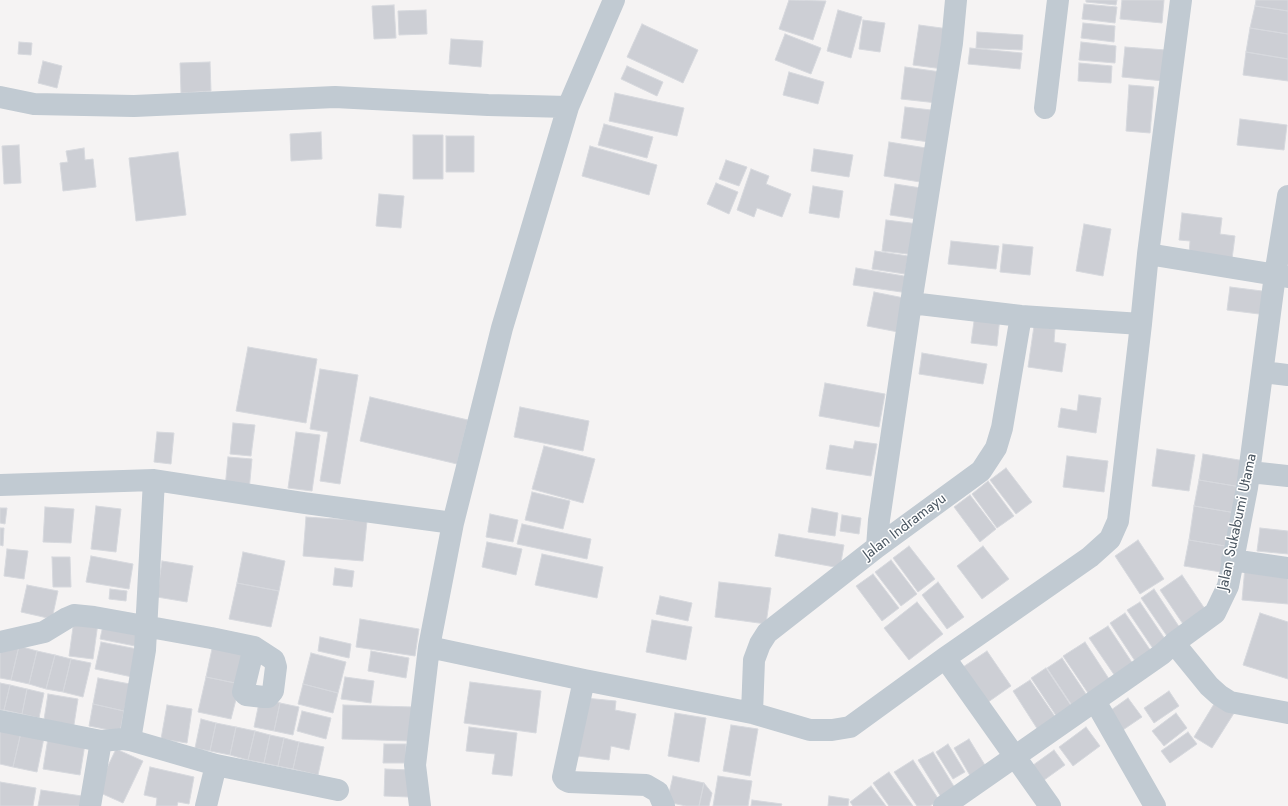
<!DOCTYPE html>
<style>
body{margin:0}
canvas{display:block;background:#f5f3f3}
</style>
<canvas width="1288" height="806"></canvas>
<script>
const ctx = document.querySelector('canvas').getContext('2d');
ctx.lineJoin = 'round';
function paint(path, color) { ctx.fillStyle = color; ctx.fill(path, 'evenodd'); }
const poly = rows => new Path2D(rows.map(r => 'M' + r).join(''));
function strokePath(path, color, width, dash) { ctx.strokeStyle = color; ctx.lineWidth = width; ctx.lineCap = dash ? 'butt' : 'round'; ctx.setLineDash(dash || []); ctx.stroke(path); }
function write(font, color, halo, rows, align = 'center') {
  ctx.font = font + ' Jost,sans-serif'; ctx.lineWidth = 3; ctx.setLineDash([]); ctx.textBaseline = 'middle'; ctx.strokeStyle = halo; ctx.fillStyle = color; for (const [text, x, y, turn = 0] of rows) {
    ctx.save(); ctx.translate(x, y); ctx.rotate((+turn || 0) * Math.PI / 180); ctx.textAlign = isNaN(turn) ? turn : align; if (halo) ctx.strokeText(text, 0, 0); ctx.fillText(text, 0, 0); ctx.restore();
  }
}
const building = poly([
 [789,0,826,1,813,40,779,29,789,0],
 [1086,0,1117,0,1116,5,1086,2,1086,0],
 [1122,0,1164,0,1162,23,1120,19,1122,0],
 [1256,0,1288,0,1288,11,1255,6,1256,0],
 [1084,4,1117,7,1115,23,1082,19,1084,4],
 [394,5,396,38,374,39,372,6,394,5],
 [1255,6,1288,11,1288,34,1250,28,1255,6],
 [426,10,427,34,399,35,398,11,426,10],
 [838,10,862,17,851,58,827,51,838,10],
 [863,20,885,23,880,52,859,49,863,20],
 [1083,23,1115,26,1114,42,1081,38,1083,23],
 [642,24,698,50,683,83,627,57,642,24],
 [919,25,949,29,943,69,913,65,919,25],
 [1250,28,1288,34,1288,59,1246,52,1250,28],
 [977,32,1023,35,1022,50,976,48,977,32],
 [785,34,821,48,811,74,775,60,785,34],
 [451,39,483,41,481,67,449,64,451,39],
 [19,42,32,43,31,55,18,54,19,42],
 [1081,42,1116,46,1115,63,1079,60,1081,42],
 [1125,47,1166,50,1164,81,1122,77,1125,47],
 [970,48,1022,53,1020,69,968,64,970,48],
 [1246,52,1288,59,1288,81,1243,75,1246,52],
 [43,61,62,66,57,88,38,83,43,61],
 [210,62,211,91,181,93,180,63,210,62],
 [1079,63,1112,66,1111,83,1078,81,1079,63],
 [627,66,663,82,657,96,621,79,627,66],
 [905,67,941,72,937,103,901,99,905,67],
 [789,72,824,82,818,104,783,95,789,72],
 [1129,85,1154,87,1150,133,1126,131,1129,85],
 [615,93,684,108,677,136,609,121,615,93],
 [905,107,940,111,936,143,901,138,905,107],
 [1240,119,1287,125,1284,150,1237,145,1240,119],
 [604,124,653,137,647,158,598,145,604,124],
 [321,132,322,159,291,161,290,134,321,132],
 [413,135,443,135,443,179,413,179,413,135],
 [446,136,474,136,474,172,446,172,446,136],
 [889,142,926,148,920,182,884,176,889,142],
 [19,145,21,183,4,184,2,146,19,145],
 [590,146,657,165,649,195,582,176,590,146],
 [84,148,85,160,93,159,96,187,63,191,60,163,68,162,66,151,84,148],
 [814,149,853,155,849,177,811,171,814,149],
 [178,152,186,215,136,221,129,158,178,152],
 [726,160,747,167,739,186,719,179,726,160],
 [751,169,769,176,766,184,791,194,782,217,757,208,754,217,737,210,751,169],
 [716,183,738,192,729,214,707,204,716,183],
 [895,184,928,189,923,220,890,215,895,184],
 [813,186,843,191,839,218,809,213,813,186],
 [379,194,404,196,401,228,376,226,379,194],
 [1182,213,1222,218,1220,234,1235,236,1232,259,1189,254,1190,241,1179,240,1182,213],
 [886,220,919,224,916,255,882,251,886,220],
 [1084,224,1111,229,1103,276,1076,271,1084,224],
 [951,241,999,246,996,269,948,264,951,241],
 [1003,244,1033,247,1030,275,1000,272,1003,244],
 [875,251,908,256,905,274,872,269,875,251],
 [856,268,910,277,908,293,853,285,856,268],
 [1230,287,1270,292,1267,315,1227,310,1230,287],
 [874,292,904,298,898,332,867,326,874,292],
 [975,314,1000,317,997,346,971,343,975,314],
 [1034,326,1055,329,1054,342,1066,344,1062,372,1028,367,1034,326],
 [248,347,317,359,306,423,236,411,248,347],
 [922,353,987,364,983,384,919,374,922,353],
 [320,369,358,375,340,484,320,481,328,432,310,429,320,369],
 [825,383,885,394,879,427,819,416,825,383],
 [1079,395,1101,398,1096,433,1058,427,1061,408,1077,411,1079,395],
 [370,397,468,420,457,464,360,441,370,397],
 [520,407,589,421,583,451,514,437,520,407],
 [233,423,255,425,251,456,230,454,233,423],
 [157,432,174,433,171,464,154,462,157,432],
 [296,432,320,435,312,491,288,488,296,432],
 [855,441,877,444,871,476,826,469,830,445,853,449,855,441],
 [544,446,595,459,583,503,532,489,544,446],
 [1157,449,1195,455,1189,491,1152,486,1157,449],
 [1203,454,1245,461,1241,487,1199,480,1203,454],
 [1067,456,1108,461,1104,492,1063,487,1067,456],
 [228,457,252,459,249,491,225,488,228,457],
 [1006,468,1032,502,1016,514,990,480,1006,468],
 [1199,480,1241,487,1236,513,1194,506,1199,480],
 [988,481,1014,516,997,528,972,494,988,481],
 [532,492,570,501,563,529,525,520,532,492],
 [970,495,996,529,980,542,954,507,970,495],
 [96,506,121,509,116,552,91,549,96,506],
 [1194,506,1236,513,1231,547,1189,540,1194,506],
 [45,507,74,509,71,543,43,542,45,507],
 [0,508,7,508,5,524,0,523,0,508],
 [812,508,838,513,835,536,808,532,812,508],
 [490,514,518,520,513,542,486,537,490,514],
 [842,515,861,518,859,534,840,531,842,515],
 [306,517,367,521,363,561,303,556,306,517],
 [522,524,591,539,587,559,517,544,522,524],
 [0,528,4,528,3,546,0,545,0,528],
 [1260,528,1288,531,1288,554,1257,551,1260,528],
 [779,534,844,545,840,568,775,556,779,534],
 [1138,540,1164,579,1140,594,1115,556,1138,540],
 [1189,540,1231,547,1227,573,1184,566,1189,540],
 [487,542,522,549,516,575,482,567,487,542],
 [909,546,935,579,918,592,893,558,909,546],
 [983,546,1009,579,982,599,957,566,983,546],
 [7,549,28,551,24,579,4,576,7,549],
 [243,552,285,561,279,591,237,583,243,552],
 [542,554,603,567,597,598,535,585,542,554],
 [91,556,133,564,129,589,86,582,91,556],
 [52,557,70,557,71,587,53,587,52,557],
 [891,560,917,594,901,606,875,572,891,560],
 [162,561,193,566,187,602,157,597,162,561],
 [1245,567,1288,571,1288,604,1242,600,1245,567],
 [335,568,354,571,352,587,333,585,335,568],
 [873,574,899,608,882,621,856,586,873,574],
 [1182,575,1207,612,1185,627,1160,590,1182,575],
 [719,582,771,588,766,624,715,617,719,582],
 [938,582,964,617,947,629,922,595,938,582],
 [237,583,279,591,271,627,229,619,237,583],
 [27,585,58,591,52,619,21,612,27,585],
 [110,589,127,591,126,601,109,599,110,589],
 [1154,589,1182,631,1169,639,1141,598,1154,589],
 [660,596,692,603,688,621,656,614,660,596],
 [917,602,943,634,909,660,884,628,917,602],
 [1140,602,1167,642,1154,650,1127,610,1140,602],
 [1125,613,1153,654,1137,664,1110,623,1125,613],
 [1260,613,1288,622,1288,679,1243,665,1260,613],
 [360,619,419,629,415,656,356,647,360,619],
 [74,620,98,623,93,659,69,656,74,620],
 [652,620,692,627,686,660,646,652,652,620],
 [104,621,144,629,140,647,100,639,104,621],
 [1108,626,1135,667,1117,679,1089,638,1108,626],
 [320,637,351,644,349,658,318,651,320,637],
 [101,642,137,649,132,677,95,669,101,642],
 [1085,642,1111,682,1090,696,1063,656,1085,642],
 [213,644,247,652,240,684,206,677,213,644],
 [19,646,37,651,29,684,11,680,19,646],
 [19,646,11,680,0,678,0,652,19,646],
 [37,651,55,655,46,689,29,684,37,651],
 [371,651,409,658,406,678,368,671,371,651],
 [987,651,1011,686,984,705,960,669,987,651],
 [311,653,346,662,338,693,303,684,311,653],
 [55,655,71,659,63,692,46,689,55,655],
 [1062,658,1088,697,1073,707,1047,668,1062,658],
 [71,659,91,663,83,697,63,692,71,659],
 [1046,668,1072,707,1057,717,1031,678,1046,668],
 [206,677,240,684,231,719,198,712,206,677],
 [345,677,374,681,371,703,341,699,345,677],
 [98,678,130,684,124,711,93,704,98,678],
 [1030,680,1056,718,1038,730,1013,691,1030,680],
 [470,682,541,691,536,733,464,723,470,682],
 [0,683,10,685,4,710,0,710,0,683],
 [303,684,338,693,333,713,298,704,303,684],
 [10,685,27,689,22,714,4,710,10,685],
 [27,689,44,693,39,718,22,714,27,689],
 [1169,691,1179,706,1154,723,1144,708,1169,691],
 [48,694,78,699,73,731,43,726,48,694],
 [260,698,280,703,274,731,254,727,260,698],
 [585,698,616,701,615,710,636,714,629,750,611,746,609,760,578,756,585,698],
 [1128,698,1142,717,1117,734,1104,715,1128,698],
 [1217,699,1236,710,1212,748,1194,737,1217,699],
 [280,703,299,707,293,735,274,731,280,703],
 [93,704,124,711,120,732,89,726,93,704],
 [167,705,192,709,187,743,161,739,167,705],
 [343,705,413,707,411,741,342,739,343,705],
 [302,711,331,718,326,739,297,731,302,711],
 [675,713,706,718,699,762,668,756,675,713],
 [1176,713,1187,728,1164,746,1152,731,1176,713],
 [201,719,216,723,210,751,195,748,201,719],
 [0,723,22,728,13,767,0,764,0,723],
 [216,723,236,727,230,755,210,751,216,723],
 [731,725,758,729,750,776,723,771,731,725],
 [236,727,255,731,248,760,230,755,236,727],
 [469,727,517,733,512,776,492,774,495,754,466,751,469,727],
 [1086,727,1100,746,1073,766,1059,747,1086,727],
 [22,728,45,733,37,772,13,767,22,728],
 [255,731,270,735,264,763,248,760,255,731],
 [49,732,86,738,80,775,43,769,49,732],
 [1188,732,1197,744,1170,763,1161,751,1188,732],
 [270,735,284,738,278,766,264,763,270,735],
 [284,738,299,742,293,769,278,766,284,738],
 [969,739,988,770,972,779,954,748,969,739],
 [299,742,324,747,318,775,293,769,299,742],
 [384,744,406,744,406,763,383,763,384,744],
 [948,744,965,772,953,779,936,752,948,744],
 [116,749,143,761,123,803,96,791,116,749],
 [1054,750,1065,765,1040,783,1029,768,1054,750],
 [933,752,955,788,941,797,918,760,933,752],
 [913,760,939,800,930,806,917,806,894,772,913,760],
 [150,767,194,777,189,804,178,802,177,806,156,806,157,798,144,795,150,767],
 [385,769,411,770,409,797,384,796,385,769],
 [889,772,913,806,889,806,873,783,889,772],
 [673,776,704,783,699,806,686,806,667,802,673,776],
 [718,776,752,781,748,806,713,806,718,776],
 [0,782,36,788,33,806,0,806,0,782],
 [704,783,712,793,709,806,699,806,704,783],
 [871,786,886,806,853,806,850,802,871,786],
 [41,790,82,796,80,806,38,806,41,790],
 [829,796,849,799,848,806,828,806,829,796],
 [752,800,782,804,781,806,751,806,752,800]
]);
paint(building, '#cdcfd5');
strokePath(building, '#d7d9de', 1);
strokePath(poly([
 [0,97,34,104,134,106,335,97,488,105,568,107],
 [1045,108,1058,0],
 [1148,254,1288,277],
 [911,303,1021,316,1141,324],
 [1263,372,1288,375],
 [1250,472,1288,476],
 [0,485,154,480],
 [877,547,879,520,911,303,952,43,956,0],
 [1232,560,1288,568],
 [0,642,44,632,67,618,74,615,94,617,211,638,254,647,274,660,276,667,273,691,268,697,264,697,246,695,243,692,254,647],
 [1174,643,1209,686,1219,695,1230,702,1288,713],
 [429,647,584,680,752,713,810,730,832,730,850,727,945,658,1090,557,1110,539,1118,521,1141,324,1148,254,1181,0],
 [945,658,1050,806],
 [584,680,563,777,565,780,569,782,646,785,658,792,664,806],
 [1095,701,1155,806],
 [752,713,754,660,760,644,767,633,877,547,981,471,996,448,1002,428,1021,316],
 [0,721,101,741,123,739,130,740,216,765,338,790],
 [130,740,145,650,154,480,304,503,453,523],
 [90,806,101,741],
 [206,806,216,765],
 [420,806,415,765,429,647,453,523,502,328,568,107,614,0],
 [944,806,1162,654,1174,643,1215,613,1228,586,1247,488,1275,275,1288,196]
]), '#c1cad2', 22);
write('15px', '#4a5661', '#fff', [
 ["Jalan Sukabumi Utama",1238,522,-78],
 ["Jalan Indramayu",905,527,-37]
]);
</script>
